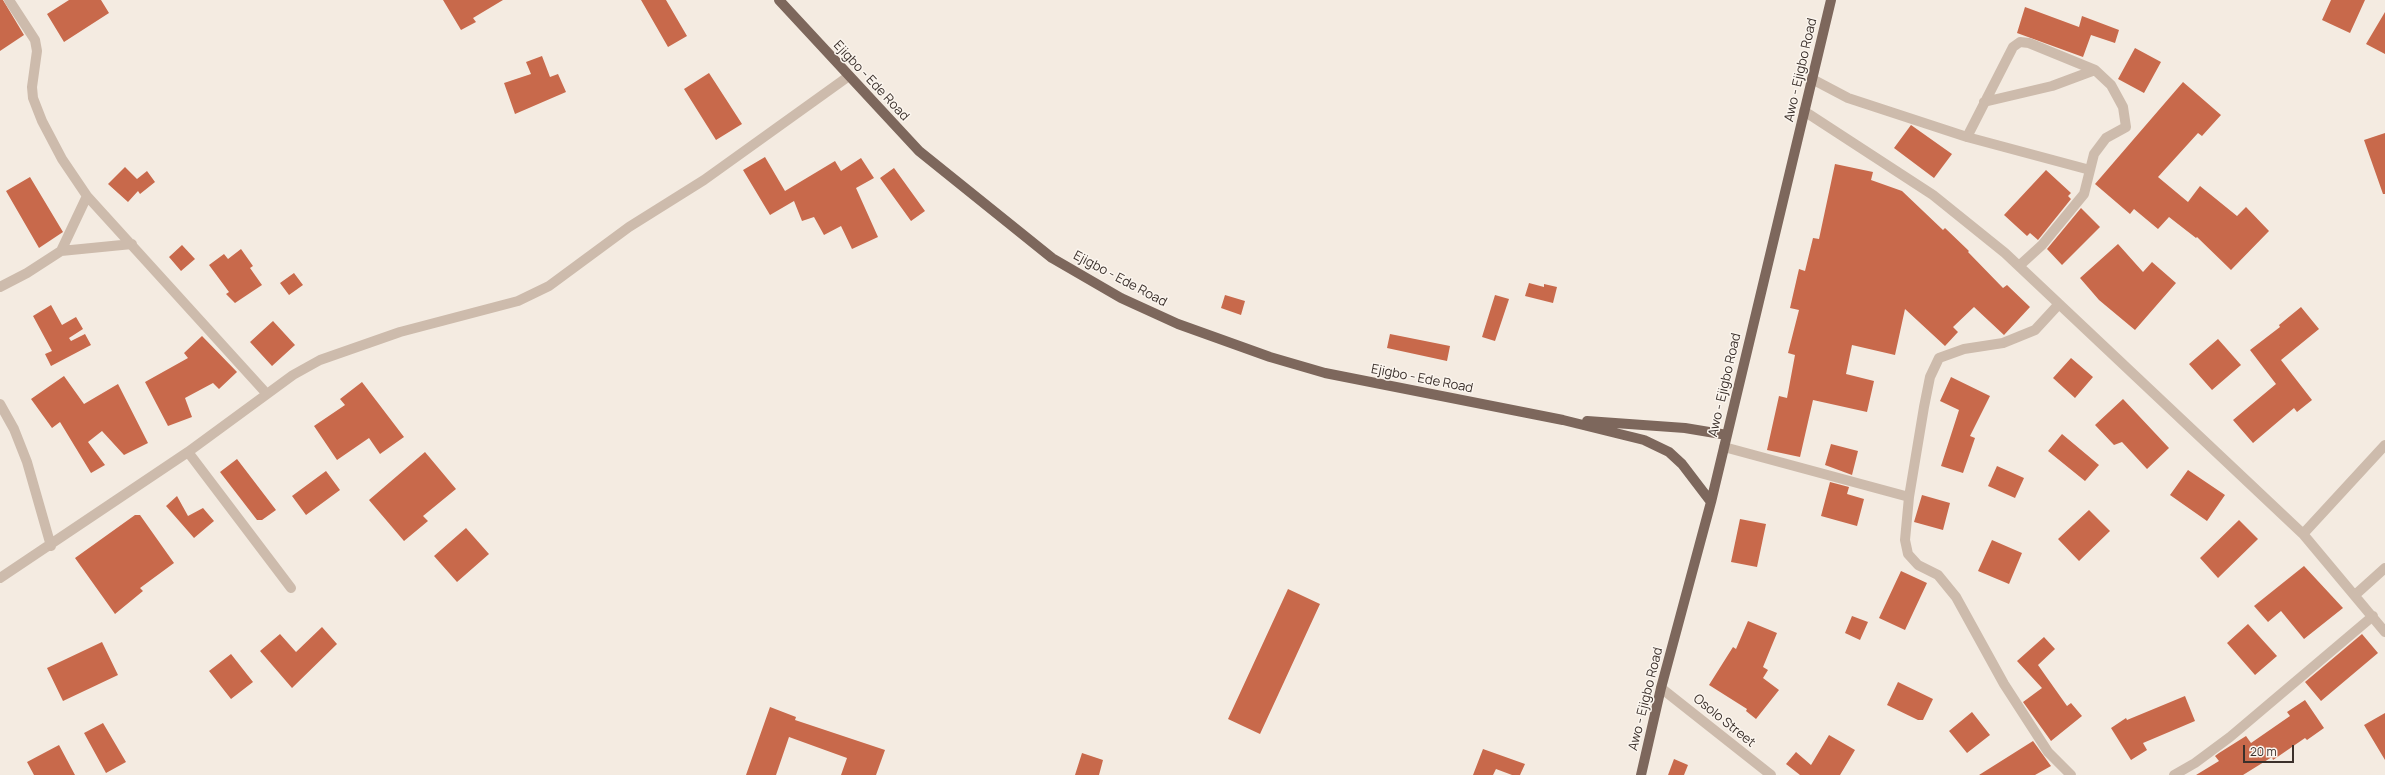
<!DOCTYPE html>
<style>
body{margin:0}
#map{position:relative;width:2385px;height:775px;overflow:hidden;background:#f4ebe1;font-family:Manrope,sans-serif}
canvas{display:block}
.scale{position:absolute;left:2243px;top:745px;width:51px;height:18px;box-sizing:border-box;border:2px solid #3b302b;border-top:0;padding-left:5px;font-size:12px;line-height:14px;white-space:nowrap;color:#3b302b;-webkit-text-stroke:3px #fbf5ee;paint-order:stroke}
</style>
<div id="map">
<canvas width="2385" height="775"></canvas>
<div class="scale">20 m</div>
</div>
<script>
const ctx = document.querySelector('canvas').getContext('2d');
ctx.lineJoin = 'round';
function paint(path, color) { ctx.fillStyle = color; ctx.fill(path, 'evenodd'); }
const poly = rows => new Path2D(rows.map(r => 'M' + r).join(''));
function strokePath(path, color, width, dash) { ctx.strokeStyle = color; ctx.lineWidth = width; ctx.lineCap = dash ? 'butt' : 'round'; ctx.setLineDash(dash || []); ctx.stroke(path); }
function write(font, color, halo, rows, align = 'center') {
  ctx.font = font + ' Manrope,sans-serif'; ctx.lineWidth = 3; ctx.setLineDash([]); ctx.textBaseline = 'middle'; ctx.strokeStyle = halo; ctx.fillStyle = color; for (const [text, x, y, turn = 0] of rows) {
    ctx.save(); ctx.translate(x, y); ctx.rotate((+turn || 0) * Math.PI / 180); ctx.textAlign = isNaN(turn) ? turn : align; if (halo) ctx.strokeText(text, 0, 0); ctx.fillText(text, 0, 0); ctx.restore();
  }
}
paint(poly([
 [0,0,3,0,24,35,0,51],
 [69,0,101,0,109,13,64,42,47,14],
 [443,0,503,0,473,18,476,22,461,30],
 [641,0,666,0,687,36,668,47],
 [2331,0,2365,0,2350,33,2322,20],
 [2025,7,2079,27,2082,16,2119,30,2115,43,2091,35,2083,57,2017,33],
 [2385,12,2385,54,2366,44],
 [2135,48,2161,62,2144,93,2118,79],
 [542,56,550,77,558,74,566,92,515,114,504,83,531,74,526,62],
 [709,73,742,124,716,140,684,89],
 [2183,82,2221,115,2202,136,2198,133,2158,177,2188,202,2200,186,2237,216,2246,207,2269,231,2231,270,2197,237,2196,238,2169,217,2158,229,2134,209,2130,214,2095,184],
 [1911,125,1952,154,1934,178,1894,148],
 [2385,133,2385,194,2383,194,2364,140],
 [765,157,785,191,835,161,841,171,861,158,874,178,856,188,878,237,852,249,841,226,824,235,814,217,802,221,794,201,770,215,743,170],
 [1835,164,1873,172,1871,180,1902,191,1943,230,1945,228,1969,251,1968,252,2003,288,2007,285,2030,307,2004,335,1974,307,1953,327,1958,332,1945,346,1905,309,1895,355,1852,345,1846,374,1874,381,1867,412,1813,400,1800,457,1767,450,1779,396,1787,398,1795,355,1788,353,1799,310,1790,308,1799,269,1805,271,1813,238,1819,239],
 [125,167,137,179,147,171,155,182,140,194,138,191,128,202,108,184],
 [894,168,925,211,911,221,880,178],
 [2046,170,2071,193,2068,196,2071,199,2038,240,2030,233,2027,236,2004,215],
 [30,177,63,232,39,248,6,191],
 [2081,208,2100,227,2062,265,2047,249],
 [2118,244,2143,272,2152,262,2176,283,2135,330,2099,300,2080,278],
 [182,245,195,259,181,271,169,257],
 [241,249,253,266,250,268,262,285,235,303,226,294,229,292,209,265,224,254,228,259],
 [294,273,303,285,289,295,280,283],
 [1529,283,1544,287,1544,284,1557,287,1553,303,1525,296],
 [1225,295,1245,301,1241,315,1221,308],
 [1495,295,1509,299,1495,341,1482,337],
 [51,305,62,325,76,317,83,329,69,338,71,341,85,334,91,345,51,366,45,354,52,351,33,316],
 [2301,307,2319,329,2281,360,2312,400,2297,412,2294,408,2253,443,2233,420,2276,384,2250,350,2280,327,2279,325],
 [273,321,295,345,272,366,250,342],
 [1390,334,1450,346,1447,361,1387,348],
 [202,336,237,372,219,389,213,383,185,398,192,417,168,426,145,382,188,358,184,353],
 [2218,339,2241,365,2212,390,2189,364],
 [2071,358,2093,377,2075,398,2053,378],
 [64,376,84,404,118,384,148,443,124,455,102,431,88,442,105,465,91,473,60,422,52,428,31,399],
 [1951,377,1990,396,1970,436,1975,438,1963,473,1941,466,1959,410,1940,401],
 [362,382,404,437,380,454,369,438,337,460,314,426,345,405,340,399],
 [2123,399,2169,448,2147,469,2122,442,2114,445,2095,425],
 [2062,434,2099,465,2085,481,2048,451],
 [1831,444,1858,451,1852,475,1825,465],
 [425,452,456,489,423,516,428,521,404,541,369,500],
 [237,459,276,510,262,520,257,520,220,472],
 [1997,466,2024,478,2015,498,1988,486],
 [2188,470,2225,495,2207,521,2170,495],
 [326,471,340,490,306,515,292,496],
 [1830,482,1849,487,1847,494,1864,499,1857,526,1821,516],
 [1922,495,1950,503,1943,530,1914,522],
 [177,496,188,516,203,508,214,521,194,538,166,506],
 [2089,510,2110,531,2079,561,2058,539],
 [135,515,140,515,174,563,140,588,143,591,115,614,75,558],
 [1740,519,1766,524,1757,567,1731,562],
 [2239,520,2258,539,2218,578,2200,558],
 [466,528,489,554,457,582,434,556],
 [1992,540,2022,553,2009,584,1978,571],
 [2304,566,2343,608,2304,639,2281,611,2268,622,2254,606],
 [1901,571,1927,583,1905,630,1879,618],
 [1288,589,1320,604,1260,734,1228,719],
 [1852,616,1868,622,1860,640,1845,633],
 [1748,621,1777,633,1763,667,1768,670,1763,678,1779,690,1756,719,1746,711,1747,709,1709,685,1733,647,1736,649],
 [2248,624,2277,656,2255,675,2227,643],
 [322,627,337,644,292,688,260,651,280,634,296,652],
 [2362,634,2378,653,2321,701,2305,682],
 [2044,637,2055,649,2038,665,2067,706,2071,703,2082,716,2051,741,2023,702,2042,688,2017,661],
 [102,642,118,675,63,701,47,668],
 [231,654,253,682,231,699,209,671],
 [1898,682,1933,699,1923,720,1918,720,1887,705],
 [2185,696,2195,721,2143,743,2147,750,2131,760,2111,728,2126,718,2127,720],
 [2305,700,2324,728,2307,740,2305,738,2273,760,2272,757,2243,775,2196,775,2219,761,2215,756,2219,753,2246,736,2251,743,2290,716,2287,712],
 [770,707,796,717,795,720,885,750,876,775,841,775,847,758,789,737,776,775,746,775],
 [1972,712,1990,735,1967,753,1949,731],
 [2385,713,2385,760,2364,725],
 [103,723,126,762,106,773,84,733],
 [1829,735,1855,750,1840,775,1800,775,1786,764,1796,752,1811,765],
 [2033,741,2051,766,2035,775,1979,775],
 [59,745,75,775,34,775,27,762],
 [1483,749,1525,764,1520,775,1512,775,1496,769,1493,775,1473,775],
 [1082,753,1103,760,1099,775,1075,775],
 [1674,759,1688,765,1684,775,1668,775]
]), '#c8694b');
strokePath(poly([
 [9,0,35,40,37,51,32,87,33,98,42,121,62,159,87,196,266,393],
 [1812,79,1848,98,1967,137,2090,170],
 [1984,102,2052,86,2095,70],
 [1804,111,1933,195,2005,253,2303,534,2385,632],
 [1967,137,2013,47,2020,42,2029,43,2095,70,2111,85,2123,107,2126,127,2106,138,2094,154,2084,194,2042,245,2019,266],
 [61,251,87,196],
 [0,287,27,273,61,251,132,244],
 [2059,304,2035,330,2003,343,1964,349,1939,358,1930,377,1924,407,1909,497,1905,540,1908,554,1918,565,1938,575,1956,597,2004,684,2048,752,2071,775],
 [0,404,14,429,27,462,51,546],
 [1724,447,1909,497],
 [188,452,291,588],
 [2303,534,2385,445],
 [0,578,188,452,293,375,320,360,400,332,518,301,549,286,629,227,704,180,849,76],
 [2355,595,2385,568],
 [1661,688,1771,775],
 [2174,775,2195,763,2230,737,2373,616]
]), '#cdbbac', 10);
strokePath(poly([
 [779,0,919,151,1052,258,1121,298,1178,324,1270,357,1325,373,1563,420,1644,440,1669,452,1682,464,1711,502],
 [1587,421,1685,428,1727,435],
 [1641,775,1661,688,1711,502,1831,0]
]), '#7d675c', 10);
write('13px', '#3b302b', '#fbf5ee', [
 ["Awo - Ejigbo Road",1801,70,-77],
 ["Ejigbo - Ede Road",871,81,47],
 ["Ejigbo - Ede Road",1120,279,28],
 ["Ejigbo - Ede Road",1422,379,11],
 ["Awo - Ejigbo Road",1725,385,-77],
 ["Awo - Ejigbo Road",1646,699,-76],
 ["Osolo Street",1724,721,39]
]);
</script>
